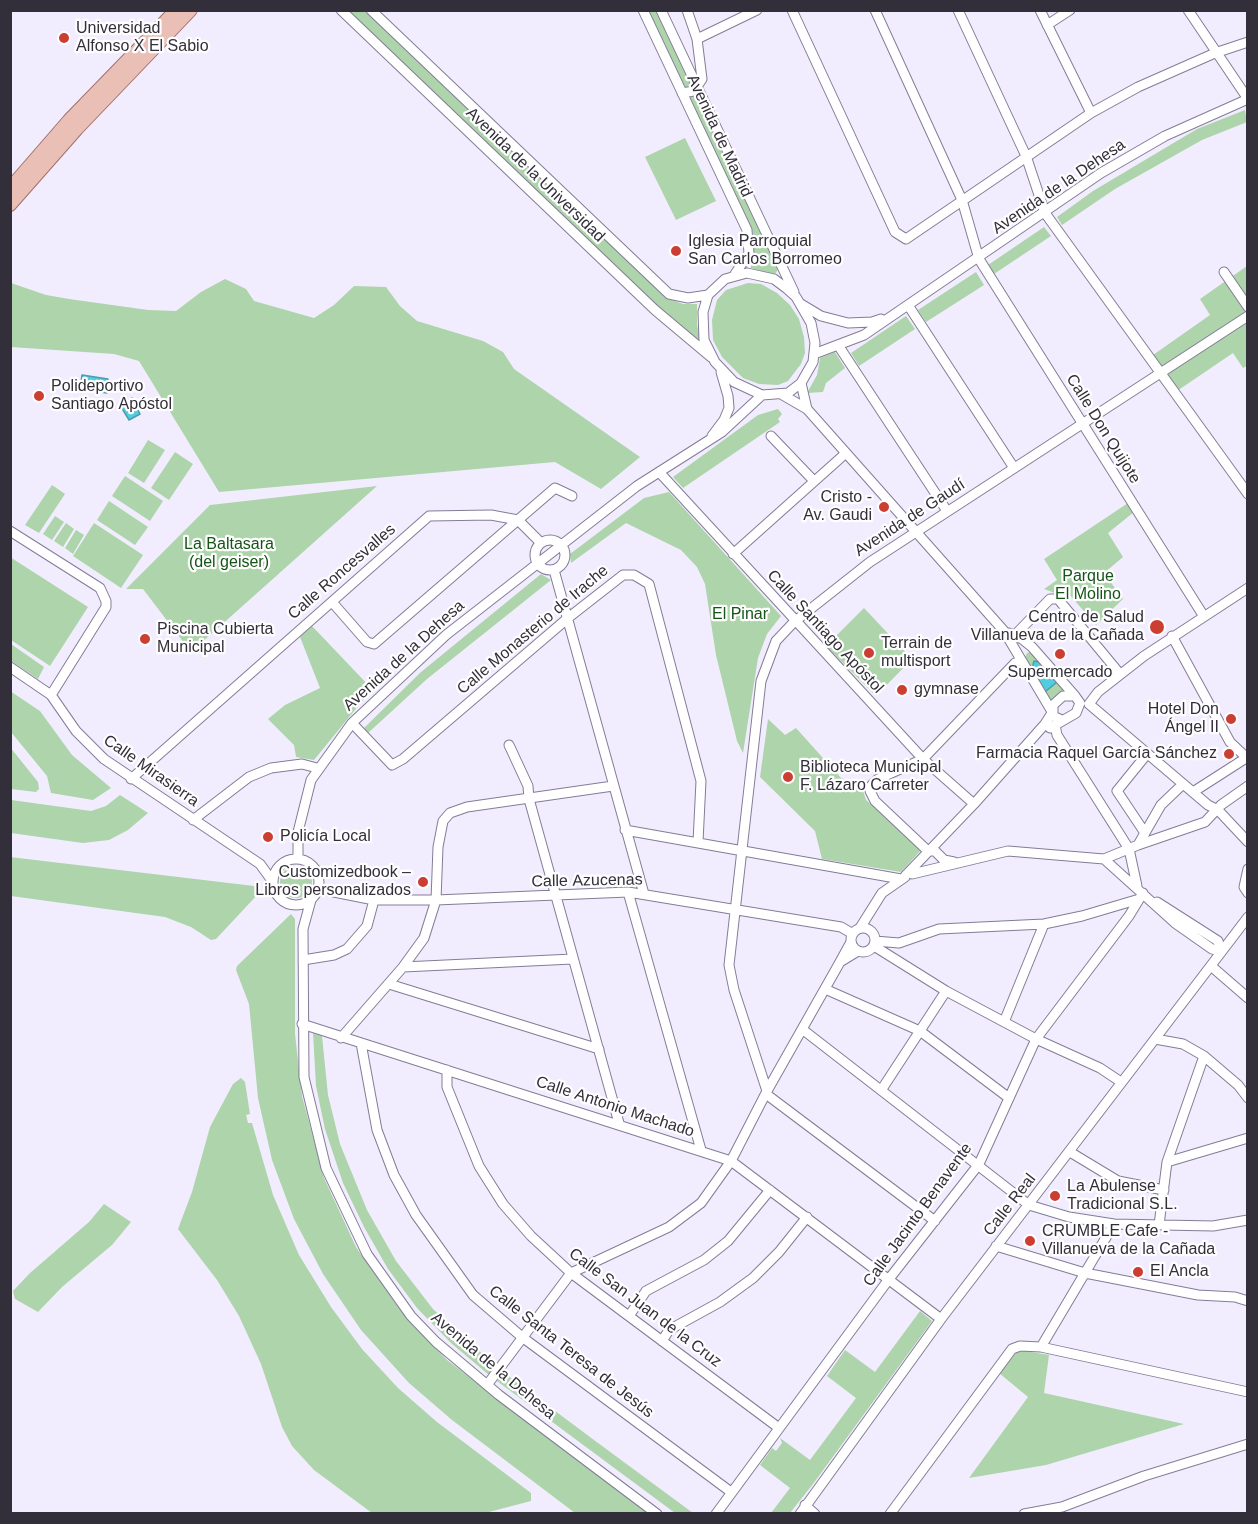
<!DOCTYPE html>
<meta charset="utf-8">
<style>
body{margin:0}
#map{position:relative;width:1258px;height:1524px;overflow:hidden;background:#f2edfe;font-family:Helvetica,sans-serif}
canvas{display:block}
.frame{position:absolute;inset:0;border:12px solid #332f3a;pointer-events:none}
</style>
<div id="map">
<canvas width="1258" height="1524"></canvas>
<div class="frame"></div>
</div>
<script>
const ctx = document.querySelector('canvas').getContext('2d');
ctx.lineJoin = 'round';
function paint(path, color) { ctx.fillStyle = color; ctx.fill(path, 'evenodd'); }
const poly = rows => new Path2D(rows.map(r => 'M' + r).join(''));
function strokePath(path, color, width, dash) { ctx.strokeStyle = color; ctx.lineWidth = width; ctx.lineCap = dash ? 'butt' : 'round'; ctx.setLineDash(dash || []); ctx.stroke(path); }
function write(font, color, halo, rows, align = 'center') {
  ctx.font = font + ' Helvetica,sans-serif'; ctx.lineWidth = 4.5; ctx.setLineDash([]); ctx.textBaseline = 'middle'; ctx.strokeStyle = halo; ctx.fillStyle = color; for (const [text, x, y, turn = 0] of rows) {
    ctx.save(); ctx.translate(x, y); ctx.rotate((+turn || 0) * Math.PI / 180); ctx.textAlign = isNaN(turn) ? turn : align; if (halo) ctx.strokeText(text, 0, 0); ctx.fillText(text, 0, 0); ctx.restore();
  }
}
paint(poly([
 [347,11,366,11,672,300,683,304,697,304,697,325,702,348],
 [648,11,657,11,779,267,775,275,751,268,753,232],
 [1245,110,1247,122,1202,140,1115,189,1062,225,1057,217,1093,191,1197,129],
 [685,138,716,201,676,220,645,157],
 [1044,227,1051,236,994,274,988,265],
 [1247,266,1247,366,1243,368,1233,353,1177,391,1153,355,1210,315,1200,299],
 [976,272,984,285,926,322,918,310],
 [225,279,246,289,254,301,314,318,334,305,354,286,386,287,400,306,417,321,483,341,503,352,514,369,640,457,601,489,555,462,219,492,139,361,114,354,11,347,11,283,46,295,69,299,148,310,176,311,201,292],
 [748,283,761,284,777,293,790,305,799,319,804,337,805,353,801,364,788,381,778,385,759,384,743,378,722,357,713,340,712,320,717,300,726,290],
 [906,316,915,329,859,366,851,353],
 [835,352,845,368,826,383,823,392,807,393,817,375,820,358],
 [778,409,782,414,778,419,780,422,683,488,673,477,758,415],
 [148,440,165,450,144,483,128,473],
 [175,452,193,464,169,500,151,488],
 [125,476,163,501,150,521,112,496],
 [52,485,65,494,39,533,25,525],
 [377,486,191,652,143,589,126,589,210,505],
 [669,492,781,616,767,634,758,658,743,753,737,741,716,655,705,584,697,567,681,550,626,523,571,563,570,554,644,498],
 [109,501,148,527,135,545,97,520],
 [1128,503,1134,512,1108,533,1123,557,1104,573,1123,599,1096,625,1068,593,1063,596,1044,589,1057,580,1044,559],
 [55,516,64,522,52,540,43,534],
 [66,523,74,529,63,547,54,541],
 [94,523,143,555,121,588,73,556],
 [76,530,84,535,73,554,65,548],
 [10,557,88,607,50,666,11,640],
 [541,574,551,580,427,679,368,733,364,728,421,672],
 [864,608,912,659,876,696,826,646],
 [312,626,372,689,314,760,296,757,294,745,268,719,285,705,320,688,300,637],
 [11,644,44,667,38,679,11,661],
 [1031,652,1067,691,1050,703,1024,659,1027,653],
 [10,691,40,711,72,755,111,788,93,800,51,793,47,776,11,732],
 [768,719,785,735,796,728,841,778,861,785,866,800,922,849,901,872,822,859,815,831,760,777],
 [10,747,38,782,39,789,36,792,11,789],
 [120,795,148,813,128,830,109,840,83,843,11,833,11,800,91,811,106,806],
 [10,857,254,886,259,893,216,939,211,940,191,927,165,917,11,896],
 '280 882a16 16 0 1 1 32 0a16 16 0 1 1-32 0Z',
 [291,914,295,919,295,1034,302,1096,324,1178,356,1247,400,1310,447,1360,649,1513,575,1513,452,1420,409,1383,361,1330,323,1274,294,1219,272,1160,258,1098,249,1004,236,970,237,966],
 [313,1033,322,1036,328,1095,340,1144,367,1210,396,1261,433,1309,496,1366,489,1375,451,1343,417,1308,388,1269,364,1227,343,1183,325,1129,316,1086],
 [241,1078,245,1082,250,1114,246,1115,248,1123,252,1123,273,1195,299,1255,331,1307,362,1349,398,1388,437,1422,531,1493,531,1501,485,1513,372,1513,314,1470,292,1446,282,1427,261,1364,239,1316,217,1280,178,1229,192,1192,210,1127,233,1084],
 [104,1204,131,1222,112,1245,62,1287,38,1312,15,1299,13,1291,30,1273,89,1222],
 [920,1311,932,1321,813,1484,790,1513,771,1513,790,1488,760,1465,772,1448,776,1451,782,1443,780,1438,810,1460,856,1398,827,1376,845,1350,875,1372],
 [1025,1351,1049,1355,1044,1393,1184,1424,1046,1465,969,1478,1028,1397,999,1373,1017,1352],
 [503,1372,594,1440,693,1513,675,1513,497,1381]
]), '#add4aa');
const water = poly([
 [82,375,108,379,107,393,80,389,82,375],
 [132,398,140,414,129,420,120,405,132,398],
 [1034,661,1039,662,1057,682,1045,692,1032,669,1034,661]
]);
paint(water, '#52cde0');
strokePath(water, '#499eae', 1.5);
const minor = poly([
 [341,10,655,310,711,357],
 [371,10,669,294,688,298,708,295],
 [643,10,747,230,749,253,735,274],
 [661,10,794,292],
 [792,10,895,232,906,239,1091,113,1138,87,1215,53,1248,42],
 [875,10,962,200,979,259,1203,615],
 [958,10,1026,156,1045,213,1248,494],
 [1040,10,1091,113],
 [1188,10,1248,99],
 [1047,25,1070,10],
 [697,39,757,10],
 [682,93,694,91,702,79,697,39,687,10],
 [1224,272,1248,307],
 [747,273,774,279,786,288,796,297,811,323,815,343,813,362,801,383,788,393,762,395,734,382,715,362,704,340,703,312,708,295,725,279,747,273],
 [801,304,821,316,848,323,872,322,881,319],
 [908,305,1014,468],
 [838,345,947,511],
 [814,354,864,335,1101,173,1165,136,1248,99],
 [801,383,807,409],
 [781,394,807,409,1004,631,1051,710],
 [712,436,724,420,729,408,728,396,721,372],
 [771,436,814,481],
 [660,473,923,759,974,804],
 [10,531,100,588,106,601,106,607,51,695],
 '535 555a15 15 0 1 1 30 0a15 15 0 1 1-30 0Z',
 [733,554,846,453],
 [554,570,644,894],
 [332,602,367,642,374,644,555,488,572,496],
 [1009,633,1022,639,1032,647,1075,696],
 [1014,636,1050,599,1058,599,1120,674],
 [1172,636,1230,742,1248,759],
 [10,667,51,695,76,731,104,759,260,864,273,882],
 [1089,704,1208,805,1218,810,1248,842],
 [1089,704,1098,692,1144,656,1248,588],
 [352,723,392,765,403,759,568,618,623,575,634,575,649,584,701,781,698,842],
 [1055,725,1057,735,1129,849,1137,886],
 [1050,728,1076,713,1080,703,1075,696,1063,696,1053,705,1053,716,1062,720],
 [509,745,528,786,529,799,619,1123],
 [131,779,429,516,491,515,518,520,540,542],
 [1193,792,1246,758],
 [193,820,249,777,271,768,302,764,317,768],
 [625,830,901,879],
 [1145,833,1117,791,1147,754],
 [1138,845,1205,822,1221,805,1248,786],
 [928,851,875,801,870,791,871,786,878,779,923,759,1015,663],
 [929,851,935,851,944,860,954,862],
 [298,858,298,832,311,780,352,723,446,635,637,486,722,432,762,395],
 '273 882a23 23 0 1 1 46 0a23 23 0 1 1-46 0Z',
 [1104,859,1138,845,1161,805,1183,784],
 [1248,869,1244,887,1248,893],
 [912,874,1008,851,1104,859,1175,923,1212,949,1221,951],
 [905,876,974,804,1045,724,1052,713],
 [319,889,374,900,436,900,628,892,841,927,853,934],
 [628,892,701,1150],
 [311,900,303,929,304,1077,326,1168,367,1254,411,1316,436,1342,499,1395,657,1514],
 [1157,902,1218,941,1221,951],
 [860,928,882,893,905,877],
 '851 940a12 12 0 1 1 24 0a12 12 0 1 1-24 0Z',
 [875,941,899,943,939,929,1044,924,1082,916,1136,900],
 [851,942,840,962,858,951],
 [874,946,946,991,1036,1039,1100,1068,1121,1082],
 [303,960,334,955,347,949,367,926,374,900],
 [1211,966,1248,998],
 [403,967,573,959],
 [389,984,599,1049],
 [825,989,920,1031,1009,1098],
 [1004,1022,1044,924],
 [302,1024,731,1161,941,1319],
 [802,1029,1029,1205,1069,1217,1114,1224,1213,1226,1248,1220],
 [341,1038,403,967,424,938,436,900,438,847,443,821,450,813,467,807,613,786],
 [1155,1039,1183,1044,1204,1056,1238,1085,1248,1098],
 [361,1043,377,1130,394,1175,416,1215,473,1295,522,1337,731,1492],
 [447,1070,447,1087,479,1166,503,1204,531,1236,571,1273,779,1428],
 [882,1089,946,991],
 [767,1091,734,990,729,965,761,681,776,641,794,622,870,562,1248,316],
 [766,1094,935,1221],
 [1070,1152,1118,1181,1164,1190],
 [1167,1162,1248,1138],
 [1159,1225,1167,1162,1204,1056],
 [996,1246,1085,1273,1198,1295,1235,1297,1248,1301],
 [629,1316,646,1291,704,1260,728,1241,770,1190],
 [662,1341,669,1330,720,1302,753,1278,779,1252,807,1217],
 [1041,1347,1114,1224],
 [487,1385,571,1273,669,1227,701,1203,731,1161,767,1091,840,962],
 [805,1505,815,1514],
 [716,1514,889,1279,979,1164,1036,1039,1129,916,1143,893],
 [800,1514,941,1319,1248,917],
 [890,1514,1012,1349,1020,1346,1041,1347,1248,1392],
 [1024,1514,1062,1507,1144,1476,1248,1444]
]);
const major = poly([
 [10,188,69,120,176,10],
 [10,205,77,129,191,10]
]);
strokePath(minor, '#847c96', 11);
strokePath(major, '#a1716b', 14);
strokePath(minor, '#fff', 9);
strokePath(major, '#eabfb6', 12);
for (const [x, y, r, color] of [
 [64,38,6,"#cb3e31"],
 [676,251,6,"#cb3e31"],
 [39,396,6,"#cb3e31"],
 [884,507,6,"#cb3e31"],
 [1157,627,8,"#cb3e31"],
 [145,639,6,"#cb3e31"],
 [869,653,6,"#cb3e31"],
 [1060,654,6,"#cb3e31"],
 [902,690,6,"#cb3e31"],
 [1231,719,6,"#cb3e31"],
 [1229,754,6,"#cb3e31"],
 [788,777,6,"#cb3e31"],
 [268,837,6,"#cb3e31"],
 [423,882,6,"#cb3e31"],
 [1055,1196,6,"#cb3e31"],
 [1030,1241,6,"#cb3e31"],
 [1138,1272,6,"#cb3e31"]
]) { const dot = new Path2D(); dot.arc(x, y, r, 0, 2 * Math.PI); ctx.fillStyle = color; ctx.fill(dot); strokePath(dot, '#fefefe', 2); }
write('16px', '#332f3a', '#fefefe', [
 ["Universidad",76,29],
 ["Alfonso X El Sabio",76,47],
 ["Iglesia Parroquial",688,242],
 ["San Carlos Borromeo",688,260],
 ["Polideportivo",51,387],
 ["Santiago Apóstol",51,405],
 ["Cristo -",872,498,"right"],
 ["Av. Gaudi",872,516,"right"],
 ["Centro de Salud",1144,618,"right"],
 ["Villanueva de la Cañada",1144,636,"right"],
 ["Piscina Cubierta",157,630],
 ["Municipal",157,648],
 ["Terrain de",881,644],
 ["multisport",881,662],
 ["Supermercado",1060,673,"center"],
 ["gymnase",914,690],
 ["Hotel Don",1219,710,"right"],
 ["Ángel II",1219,728,"right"],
 ["Farmacia Raquel García Sánchez",1217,754,"right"],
 ["Biblioteca Municipal",800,768],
 ["F. Lázaro Carreter",800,786],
 ["Policía Local",280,837],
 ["Customizedbook –",411,873,"right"],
 ["Libros personalizados",411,891,"right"],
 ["La Abulense",1067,1187],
 ["Tradicional S.L.",1067,1205],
 ["CRUMBLE Cafe -",1042,1232],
 ["Villanueva de la Cañada",1042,1250],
 ["El Ancla",1150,1272]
], 'left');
write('16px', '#332f3a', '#fefefe', [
 ["Avenida de Madrid",719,136,65],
 ["Avenida de la Universidad",535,175,44],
 ["Avenida de la Dehesa",1059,187,-34],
 ["Calle Don Quijote",1103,429,58],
 ["Avenida de Gaudí",910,518,-33],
 ["Calle Roncesvalles",342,572,-41],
 ["Calle Monasterio de Irache",533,630,-40],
 ["Calle Santiago Apóstol",825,632,47],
 ["Avenida de la Dehesa",404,656,-42],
 ["Calle Mirasierra",151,771,35],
 ["Calle Azucenas",587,881,-1],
 ["Calle Antonio Machado",615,1107,18],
 ["Calle Real",1010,1205,-52],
 ["Calle Jacinto Benavente",918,1215,-54],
 ["Calle San Juan de la Cruz",645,1308,37],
 ["Calle Santa Teresa de Jesús",571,1352,38],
 ["Avenida de la Dehesa",493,1366,40]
]);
write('16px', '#155417', '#fefefe', [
 ["La Baltasara",229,545],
 ["(del geiser)",229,563],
 ["Parque",1088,577],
 ["El Molino",1088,595],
 ["El Pinar",740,615]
]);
</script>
